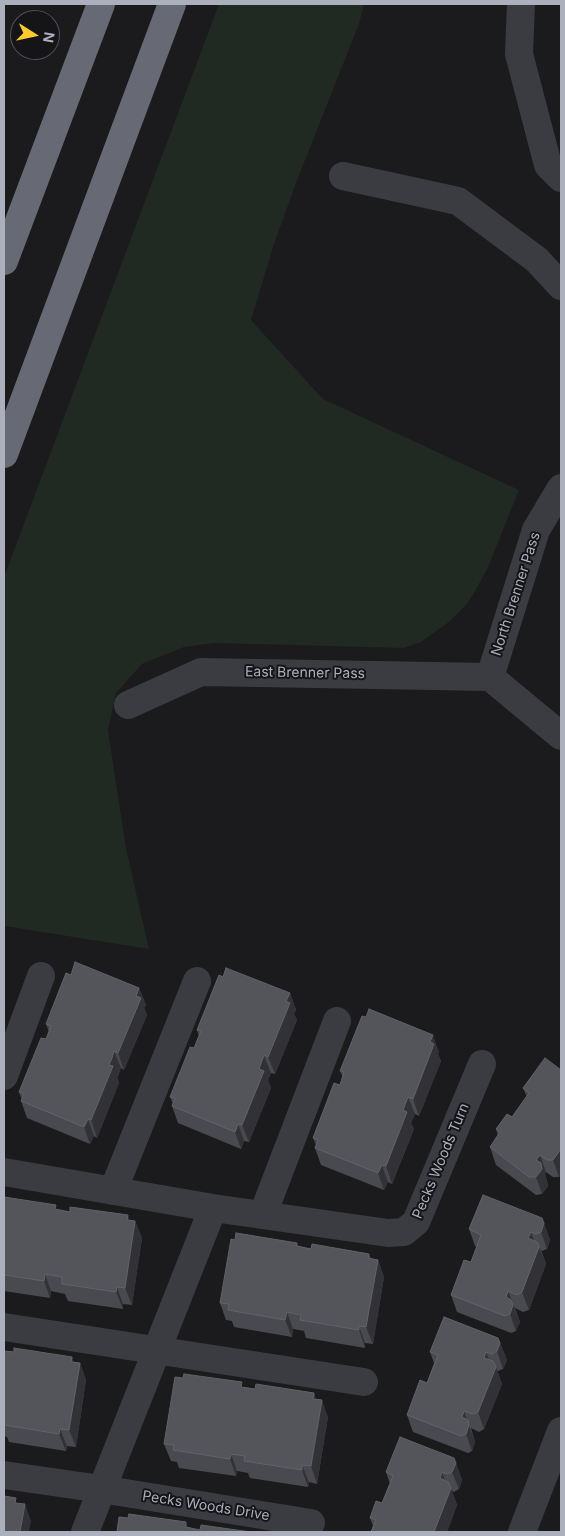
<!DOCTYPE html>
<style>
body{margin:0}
#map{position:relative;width:565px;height:1536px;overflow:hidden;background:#1b1a1d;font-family:Inter,sans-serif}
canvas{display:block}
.frame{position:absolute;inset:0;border:5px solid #acb0bd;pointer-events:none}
.north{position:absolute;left:10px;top:10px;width:50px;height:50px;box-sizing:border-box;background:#151518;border:1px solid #51535a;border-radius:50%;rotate:100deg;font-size:14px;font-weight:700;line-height:20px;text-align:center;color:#acb0bd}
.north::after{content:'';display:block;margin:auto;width:18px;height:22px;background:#ffc930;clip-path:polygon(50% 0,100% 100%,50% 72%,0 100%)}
</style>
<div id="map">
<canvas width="565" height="1536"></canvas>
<div class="frame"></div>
<div class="north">N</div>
</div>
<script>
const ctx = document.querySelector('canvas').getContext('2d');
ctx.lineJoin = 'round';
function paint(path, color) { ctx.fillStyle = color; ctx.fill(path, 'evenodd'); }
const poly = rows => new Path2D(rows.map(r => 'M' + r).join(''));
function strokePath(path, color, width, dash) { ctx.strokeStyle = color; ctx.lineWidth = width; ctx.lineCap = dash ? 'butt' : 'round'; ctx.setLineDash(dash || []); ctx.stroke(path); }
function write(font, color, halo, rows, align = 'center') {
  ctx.font = font + ' Inter,sans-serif'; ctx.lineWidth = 4; ctx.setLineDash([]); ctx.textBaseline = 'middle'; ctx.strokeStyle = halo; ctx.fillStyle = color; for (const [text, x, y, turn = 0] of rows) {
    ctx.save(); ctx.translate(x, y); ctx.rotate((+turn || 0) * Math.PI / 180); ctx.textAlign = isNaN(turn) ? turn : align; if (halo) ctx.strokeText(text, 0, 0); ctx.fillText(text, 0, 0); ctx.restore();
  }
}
paint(poly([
 [219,4,364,4,359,24,298,178,274,244,251,320,323,399,519,490,487,570,468,603,449,622,421,642,404,648,215,643,184,647,142,664,116,693,108,730,126,848,149,949,4,926,4,577]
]), '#202922');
strokePath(poly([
 [521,4,519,54,548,165,561,178],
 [343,176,458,201,537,260,561,286],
 [490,677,536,530,561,488],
 [490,677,561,736],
 [128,705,201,672,490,677],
 [4,1076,41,976],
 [4,1172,213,1208,388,1233,404,1232,416,1222,482,1064],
 [113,1191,197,981],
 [263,1214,337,1021],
 [4,1327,364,1382],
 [4,1475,101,1489,311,1523],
 [85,1532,213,1208],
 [522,1532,561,1431]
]), '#3b3c42', 28);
strokePath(poly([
 [4,261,101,4],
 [4,454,172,4]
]), '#676974', 28);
paint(poly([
 [71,975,139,988,146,1005,144,1008,147,1015,124,1070,121,1068,118,1076,117,1077,119,1083,97,1138,94,1136,90,1144,27,1118,21,1101,22,1100,19,1092,46,1039,49,1032,46,1024],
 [223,977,290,993,296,1010,294,1014,297,1020,275,1074,271,1073,268,1080,271,1088,249,1142,244,1141,241,1149,178,1123,172,1106,173,1104,170,1097,194,1048,199,1036,197,1030],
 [439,1052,438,1054,441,1061,419,1116,415,1114,411,1123,414,1129,392,1184,388,1182,384,1190,321,1165,315,1148,316,1145,313,1138,340,1085,343,1077,340,1071],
 [561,1070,561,1174,559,1177,553,1177,546,1172,545,1174,547,1181,548,1186,542,1194,536,1195,496,1165,490,1147,498,1136,496,1129,512,1117,527,1097,523,1088],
 [4,1197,58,1210,135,1221,142,1238,132,1305,123,1304,123,1309,68,1301,65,1294,51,1291,50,1298,4,1291],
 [542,1218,550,1240,547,1249,542,1251,541,1250,546,1264,529,1310,523,1312,515,1308,520,1322,516,1331,511,1333,457,1312,451,1295,471,1262,477,1247,475,1246,469,1229],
 [298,1247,311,1249,369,1254,371,1259,378,1260,384,1277,373,1344,365,1343,365,1348,306,1338,304,1331,293,1329,292,1337,234,1327,232,1321,226,1320,220,1303],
 [498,1338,507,1360,503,1369,498,1371,497,1370,502,1384,484,1429,479,1432,471,1428,475,1442,472,1451,468,1453,413,1432,407,1415,427,1383,434,1363,430,1352],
 [4,1351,14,1352,72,1357,74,1362,80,1363,86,1380,76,1447,67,1446,66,1451,9,1442,7,1437,4,1436],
 [244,1387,255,1389,314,1393,316,1399,328,1417,317,1484,309,1482,308,1487,250,1478,248,1473,237,1471,236,1476,179,1468,177,1462,171,1461,164,1444],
 [454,1458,462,1480,459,1489,454,1492,452,1491,457,1505,447,1532,371,1532,373,1526,370,1518,382,1503,390,1484,386,1472]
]), '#494a4f');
paint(poly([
 [139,988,146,1005,144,1008,147,1015,124,1070,118,1053],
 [290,993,296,1010,294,1014,297,1020,275,1074,268,1057,286,1001],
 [433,1035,439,1052,438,1054,441,1061,419,1116,413,1099,430,1042],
 [114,1051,121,1068,117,1077,119,1083,97,1138,91,1120,109,1065],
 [264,1055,271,1073,268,1080,271,1088,249,1142,242,1125,259,1069],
 [408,1097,415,1114,411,1123,414,1129,392,1184,386,1166,403,1110],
 [88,1119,94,1136,90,1144,84,1127],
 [238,1124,244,1141,241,1149,235,1132],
 [561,1149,561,1174,559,1177,553,1160],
 [540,1155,546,1172,545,1174,547,1181,548,1186,542,1194,536,1177,536,1160],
 [382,1165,388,1182,384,1190,378,1173],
 [128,1215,134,1232,135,1221,142,1238,132,1305,125,1288,127,1220],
 [544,1223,550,1240,547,1249,541,1232],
 [531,1232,537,1249,528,1238],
 [539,1247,546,1264,529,1310,522,1292],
 [378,1260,384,1277,373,1344,366,1327],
 [45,1274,51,1291,50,1298,44,1281],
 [117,1287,123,1304,123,1309,116,1292],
 [508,1291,520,1322,516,1331,510,1314,506,1297],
 [287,1312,293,1329,292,1337,285,1320],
 [359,1326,365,1343,365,1348,359,1330],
 [500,1343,507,1360,503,1369,497,1351],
 [486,1352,493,1369,484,1358],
 [72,1357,78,1374,80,1363,86,1380,76,1447,69,1430],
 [496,1367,502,1384,484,1429,478,1412],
 [314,1393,320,1410,322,1400,328,1417,317,1484,311,1466,313,1399],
 [464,1411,475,1442,472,1451,466,1434,462,1417],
 [60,1429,67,1446,66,1451,59,1434],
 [231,1454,237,1471,236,1476,230,1459],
 [456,1463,462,1480,459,1489,452,1472],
 [302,1465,309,1482,308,1487,302,1470],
 [442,1472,448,1489,440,1478],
 [451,1488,457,1505,447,1532,434,1532],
 [25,1504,31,1521,29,1532,20,1532]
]), '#323236');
const building = poly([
 [75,962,139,988,136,996,141,998,118,1053,114,1051,112,1058,109,1065,113,1066,91,1120,88,1119,84,1127,21,1101,24,1094,19,1092,41,1038,46,1039,51,1026,46,1024,66,973,71,975,75,962],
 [226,968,290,993,286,1001,290,1003,268,1057,264,1055,259,1069,264,1071,242,1125,238,1124,235,1132,172,1106,175,1098,170,1097,190,1047,194,1048,201,1031,197,1030,219,975,223,977,226,968],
 [369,1009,433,1035,430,1042,434,1044,413,1099,408,1097,403,1110,407,1112,386,1166,382,1165,378,1173,315,1148,318,1140,313,1138,334,1083,340,1085,344,1072,340,1071,362,1016,366,1017,369,1009],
 [545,1058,561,1070,561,1149,553,1160,547,1160,540,1155,536,1160,541,1163,542,1169,536,1177,529,1177,490,1147,500,1132,496,1129,507,1114,512,1117,529,1093,523,1088,545,1058],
 [483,1195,542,1218,544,1223,541,1232,536,1234,531,1232,528,1238,537,1242,539,1247,522,1292,517,1295,508,1291,506,1297,511,1300,513,1305,510,1314,505,1316,451,1295,464,1260,471,1262,481,1235,469,1229,483,1195],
 [4,1197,56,1205,55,1209,70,1212,70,1207,128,1215,127,1220,135,1221,125,1288,117,1287,116,1292,62,1284,62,1277,45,1274,44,1281,4,1275,4,1197],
 [236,1233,297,1243,297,1246,311,1249,312,1244,369,1254,368,1258,378,1260,366,1327,359,1326,359,1330,300,1320,301,1315,287,1312,285,1320,228,1310,229,1304,220,1303,231,1239,235,1240,236,1233],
 [444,1317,498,1338,500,1343,497,1351,492,1354,486,1352,484,1358,493,1361,496,1367,478,1412,473,1414,464,1411,462,1417,468,1420,469,1425,466,1434,461,1436,407,1415,420,1380,427,1383,438,1355,430,1352,444,1317],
 [14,1348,72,1357,71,1362,80,1363,69,1430,60,1429,59,1434,4,1425,4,1351,14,1352,14,1348],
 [184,1374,242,1382,241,1387,255,1389,256,1384,314,1393,313,1399,322,1400,311,1466,302,1465,302,1470,244,1461,245,1456,231,1454,230,1459,173,1450,174,1445,164,1444,175,1377,183,1378,184,1374],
 [400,1437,454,1458,456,1463,452,1472,448,1474,442,1472,440,1478,448,1482,451,1488,434,1532,422,1532,419,1531,419,1532,371,1532,376,1520,370,1518,376,1501,382,1503,393,1476,386,1472,400,1437],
 [4,1496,16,1498,15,1503,25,1504,20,1532,4,1532,4,1496],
 [129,1514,186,1522,186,1527,200,1530,201,1525,251,1532,117,1532,119,1517,128,1518,129,1514]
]);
paint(building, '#54555b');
strokePath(building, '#62636a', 1);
write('14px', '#acb0bd', '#151518', [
 ["North Brenner Pass",516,594,-72],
 ["East Brenner Pass",305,673,1],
 ["Pecks Woods Turn",441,1161,-67],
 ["Pecks Woods Drive",206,1506,9]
]);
</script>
